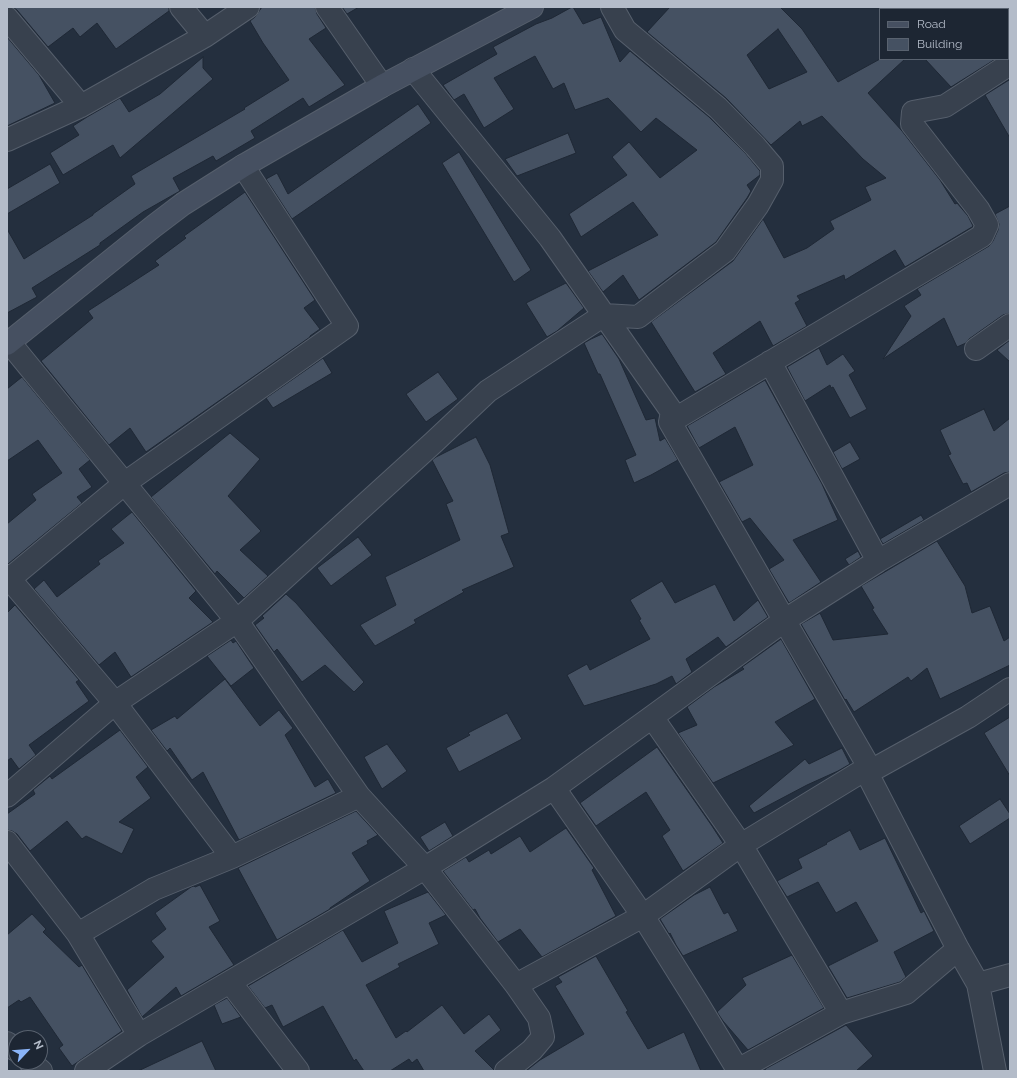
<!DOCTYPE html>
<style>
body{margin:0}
#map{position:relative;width:1017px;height:1078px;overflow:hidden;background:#242f3e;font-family:Raleway,sans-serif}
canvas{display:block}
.frame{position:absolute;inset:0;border:8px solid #b4bcc9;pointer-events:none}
.legend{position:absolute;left:879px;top:8px;width:130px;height:52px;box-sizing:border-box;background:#1d2633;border:1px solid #59626f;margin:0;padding:5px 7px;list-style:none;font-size:12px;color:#b4bcc9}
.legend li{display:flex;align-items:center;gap:8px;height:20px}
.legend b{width:20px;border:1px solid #59626f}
.north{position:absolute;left:8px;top:1030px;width:40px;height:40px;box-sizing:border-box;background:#1d2633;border:1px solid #59626f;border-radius:50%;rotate:64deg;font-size:11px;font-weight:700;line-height:16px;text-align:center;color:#b4bcc9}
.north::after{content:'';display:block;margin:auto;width:14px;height:18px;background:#8ab4f8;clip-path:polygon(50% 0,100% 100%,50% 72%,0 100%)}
</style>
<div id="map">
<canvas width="1017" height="1078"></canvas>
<div class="frame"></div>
<ul class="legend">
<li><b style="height:5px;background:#465061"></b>Road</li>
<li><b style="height:11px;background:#455162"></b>Building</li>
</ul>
<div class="north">N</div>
</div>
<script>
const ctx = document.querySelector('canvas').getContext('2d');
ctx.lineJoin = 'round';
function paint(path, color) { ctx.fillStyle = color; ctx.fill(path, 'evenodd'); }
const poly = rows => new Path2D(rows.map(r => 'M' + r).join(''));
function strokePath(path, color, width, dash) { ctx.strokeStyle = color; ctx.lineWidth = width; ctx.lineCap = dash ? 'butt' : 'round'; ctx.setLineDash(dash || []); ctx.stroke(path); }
const building = poly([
 [12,7,169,7,169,11,116,49,97,23,80,37,73,28,48,47,17,10,12,7],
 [262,7,315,7,317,14,326,28,309,39,345,85,309,107,303,98,251,131,255,138,216,161,213,156,173,178,180,191,143,212,100,243,100,245,32,288,37,297,7,313,7,229,24,259,93,215,93,214,135,184,131,176,245,109,244,108,289,80,263,43,250,21,255,17,262,7],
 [342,7,359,7,347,14,342,7],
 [572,7,573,7,583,24,601,17,620,62,630,51,709,117,746,154,760,171,760,175,747,185,751,191,747,198,716,242,639,300,623,275,603,292,588,271,658,235,633,202,581,237,569,214,627,175,612,157,629,142,660,178,697,150,656,118,641,132,608,98,575,110,564,83,553,89,535,56,494,78,514,109,484,128,464,94,454,100,443,85,497,54,493,47,536,24,552,18,572,7],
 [670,7,780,7,802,29,838,82,880,59,905,59,868,93,902,131,940,180,955,204,957,203,968,216,973,226,972,227,905,267,895,250,845,280,844,275,797,296,800,300,795,303,807,326,773,346,760,321,713,353,726,374,695,392,651,322,733,261,763,219,784,258,807,248,834,229,830,221,871,200,865,187,886,178,863,159,822,116,802,126,800,121,771,145,726,98,647,32,670,7],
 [778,29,807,72,769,89,747,55,778,29],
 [7,37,39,75,55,103,7,126,7,37],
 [203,57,203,68,213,79,120,158,113,145,63,175,50,153,79,135,73,126,87,117,120,98,129,112,160,94,203,57],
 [925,59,993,59,994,60,951,87,925,59],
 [1009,80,1010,82,1010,138,985,95,1009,80],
 [418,104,431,123,292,219,266,179,277,173,288,194,418,104],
 [568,133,576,153,517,176,505,159,568,133],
 [459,152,531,270,514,282,442,163,459,152],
 [50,164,60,183,7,214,7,189,50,164],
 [245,192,315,300,304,308,320,329,310,336,310,337,146,452,130,428,109,445,41,361,93,318,88,311,159,265,155,261,186,238,184,236,245,192],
 [1010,206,1010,313,1003,315,969,339,966,343,957,347,944,318,883,359,911,316,904,306,921,295,917,289,989,246,993,241,998,230,999,224,995,214,1010,206],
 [566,283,584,308,557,331,547,337,526,303,566,283],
 [602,334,619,359,646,420,655,418,660,441,665,438,678,460,651,475,634,483,625,460,636,455,600,374,598,374,584,343,591,339,602,334],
 [1010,340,1010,362,997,350,1010,340],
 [819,348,827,365,843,354,855,371,849,375,867,409,850,418,833,387,831,388,830,385,805,401,787,367,819,348],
 [323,358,332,373,273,408,266,398,323,358],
 [438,372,458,399,426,422,406,394,438,372],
 [22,377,90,460,79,469,92,487,77,497,82,503,8,564,7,564,7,524,36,500,32,494,62,473,38,440,7,461,7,389,22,377],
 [765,380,822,484,838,520,793,540,821,582,789,603,769,569,784,560,750,518,742,522,719,482,753,465,735,427,699,448,687,426,765,380],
 [984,409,994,431,1010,418,1010,472,1004,473,971,492,967,483,963,484,948,455,951,454,940,430,984,409],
 [230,433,260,459,228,496,261,531,240,550,268,576,244,598,217,571,215,574,151,497,230,433],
 [476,437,490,465,509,533,501,536,514,567,462,590,464,592,414,620,416,623,375,646,360,625,396,605,385,577,460,540,446,504,453,501,432,460,436,457,476,437],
 [850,442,860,459,842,469,833,452,850,442],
 [132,512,196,591,189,598,213,622,131,677,115,652,99,665,34,589,44,580,57,597,100,564,98,561,124,543,111,529,132,512],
 [921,515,924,520,883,544,880,539,921,515],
 [358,537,372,555,331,586,317,568,358,537],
 [937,541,965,586,972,613,990,606,1004,641,1010,637,1010,665,940,699,927,668,911,681,908,677,854,712,846,699,845,700,801,624,820,613,833,640,888,634,872,609,874,608,861,586,937,541],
 [858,551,861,557,849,565,845,559,858,551],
 [662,581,675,603,715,584,734,621,758,600,768,617,726,647,718,637,686,659,692,672,676,684,672,676,656,684,584,706,567,675,587,664,590,670,650,639,639,620,641,619,630,600,662,581],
 [286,594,296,603,364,682,354,692,325,665,302,682,277,649,274,652,255,625,264,618,262,616,286,594],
 [15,605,79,680,76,682,89,701,29,745,36,755,19,769,11,758,7,761,7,613,15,605],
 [781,639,815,699,775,722,794,745,713,783,678,733,697,725,687,707,714,687,744,669,742,667,781,639],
 [231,640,233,643,236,641,254,668,231,686,207,656,231,640],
 [225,679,260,726,279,710,293,728,285,735,315,787,328,779,336,793,239,840,203,772,192,780,170,748,167,751,151,730,175,716,177,719,225,679],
 [507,713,522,739,459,772,446,748,470,735,468,733,507,713],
 [1010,717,1010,776,984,733,1010,717],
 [120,730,148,767,136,777,151,798,119,822,134,829,122,854,86,836,82,839,67,821,30,851,17,834,12,831,7,830,7,814,35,794,33,790,50,776,52,779,120,730],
 [387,744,407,771,382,789,364,757,387,744],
 [657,747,712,826,723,843,683,871,662,836,670,830,646,792,596,826,580,803,657,747],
 [842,748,850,764,838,771,807,785,754,813,749,806,805,759,809,764,842,748],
 [1000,799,1010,814,1010,818,970,844,959,826,1000,799],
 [356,811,378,835,367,841,368,844,352,853,370,881,330,908,330,909,277,940,238,868,356,811],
 [445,822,453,836,429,851,420,837,445,822],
 [566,828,594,868,592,870,616,916,542,957,520,929,498,942,480,918,475,909,473,910,443,871,466,857,469,862,489,850,491,854,520,836,530,852,566,828],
 [850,830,860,850,885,838,921,913,924,911,934,931,894,952,906,977,900,982,847,998,828,966,878,941,856,902,836,913,818,882,787,897,777,881,802,868,798,859,827,844,826,843,850,830],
 [200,885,220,921,209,927,234,965,181,996,176,987,142,1017,127,990,164,957,151,941,166,929,155,913,191,887,194,886,195,887,200,885],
 [710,887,724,914,728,912,738,931,683,956,676,945,670,933,669,934,660,919,694,895,710,887],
 [428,892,446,915,429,923,439,944,398,964,400,967,366,985,396,1038,406,1031,407,1032,442,1005,464,1034,489,1014,501,1030,475,1051,494,1070,494,1071,424,1071,417,1059,412,1063,409,1059,390,1071,364,1071,356,1059,354,1061,323,1006,283,1027,272,1005,265,1008,248,986,343,930,362,962,398,943,384,911,428,892],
 [32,914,46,929,43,932,79,967,82,965,122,1031,72,1066,59,1048,63,1045,30,997,21,1002,19,1000,7,1008,7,935,32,914],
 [792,955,824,1008,748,1050,723,1021,717,1012,746,985,742,978,792,955],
 [596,956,628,1011,626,1012,648,1049,684,1032,701,1071,526,1071,540,1060,584,1034,555,986,562,982,558,977,596,956],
 [227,998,241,1017,222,1024,214,1005,227,998],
 [846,1025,873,1056,856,1071,766,1071,765,1069,846,1025],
 [202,1041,216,1071,138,1071,202,1041]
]);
paint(building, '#455162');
strokePath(building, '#1f2835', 1);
const minor = poly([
 [181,7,205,36],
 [327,7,382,86],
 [7,18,81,106],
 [413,69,550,238,672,412,670,422,869,767,867,773,958,949,978,984,1010,975],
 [7,140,81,106,205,36,248,7],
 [9,342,237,621,359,796,425,868,516,985,539,1018,543,1037,532,1050,506,1071],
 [976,349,1010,325],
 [770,362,878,561],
 [670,422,982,236,987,225,978,209,912,124,913,112,945,106,1010,64],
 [7,576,115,703,232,857],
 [7,581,125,483,347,326,243,166],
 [652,717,741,845,841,1013],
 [867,773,968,717,1010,689],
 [554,788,643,916,698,1004,738,1070],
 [7,796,115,703,237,621,434,442,488,391,604,315,638,317,725,251,758,205,772,180,772,166,755,146,718,108,625,30,612,7],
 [7,842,78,934,139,1035],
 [78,934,154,889,232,857,359,796],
 [230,982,298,1071],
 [978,984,995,1071],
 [516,985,643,916,741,845,869,767],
 [7,1043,16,1050],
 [30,1062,41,1071],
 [86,1071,139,1035,425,868,554,788,652,717,785,620,878,561,1010,484],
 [736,1071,841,1013,906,993,958,949]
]);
const secondary = poly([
 [7,344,154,226,183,204,243,166,382,86,532,7]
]);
strokePath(minor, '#565f6c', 24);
strokePath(secondary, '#565f6c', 24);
strokePath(minor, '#38414e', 22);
strokePath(secondary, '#465061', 22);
</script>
